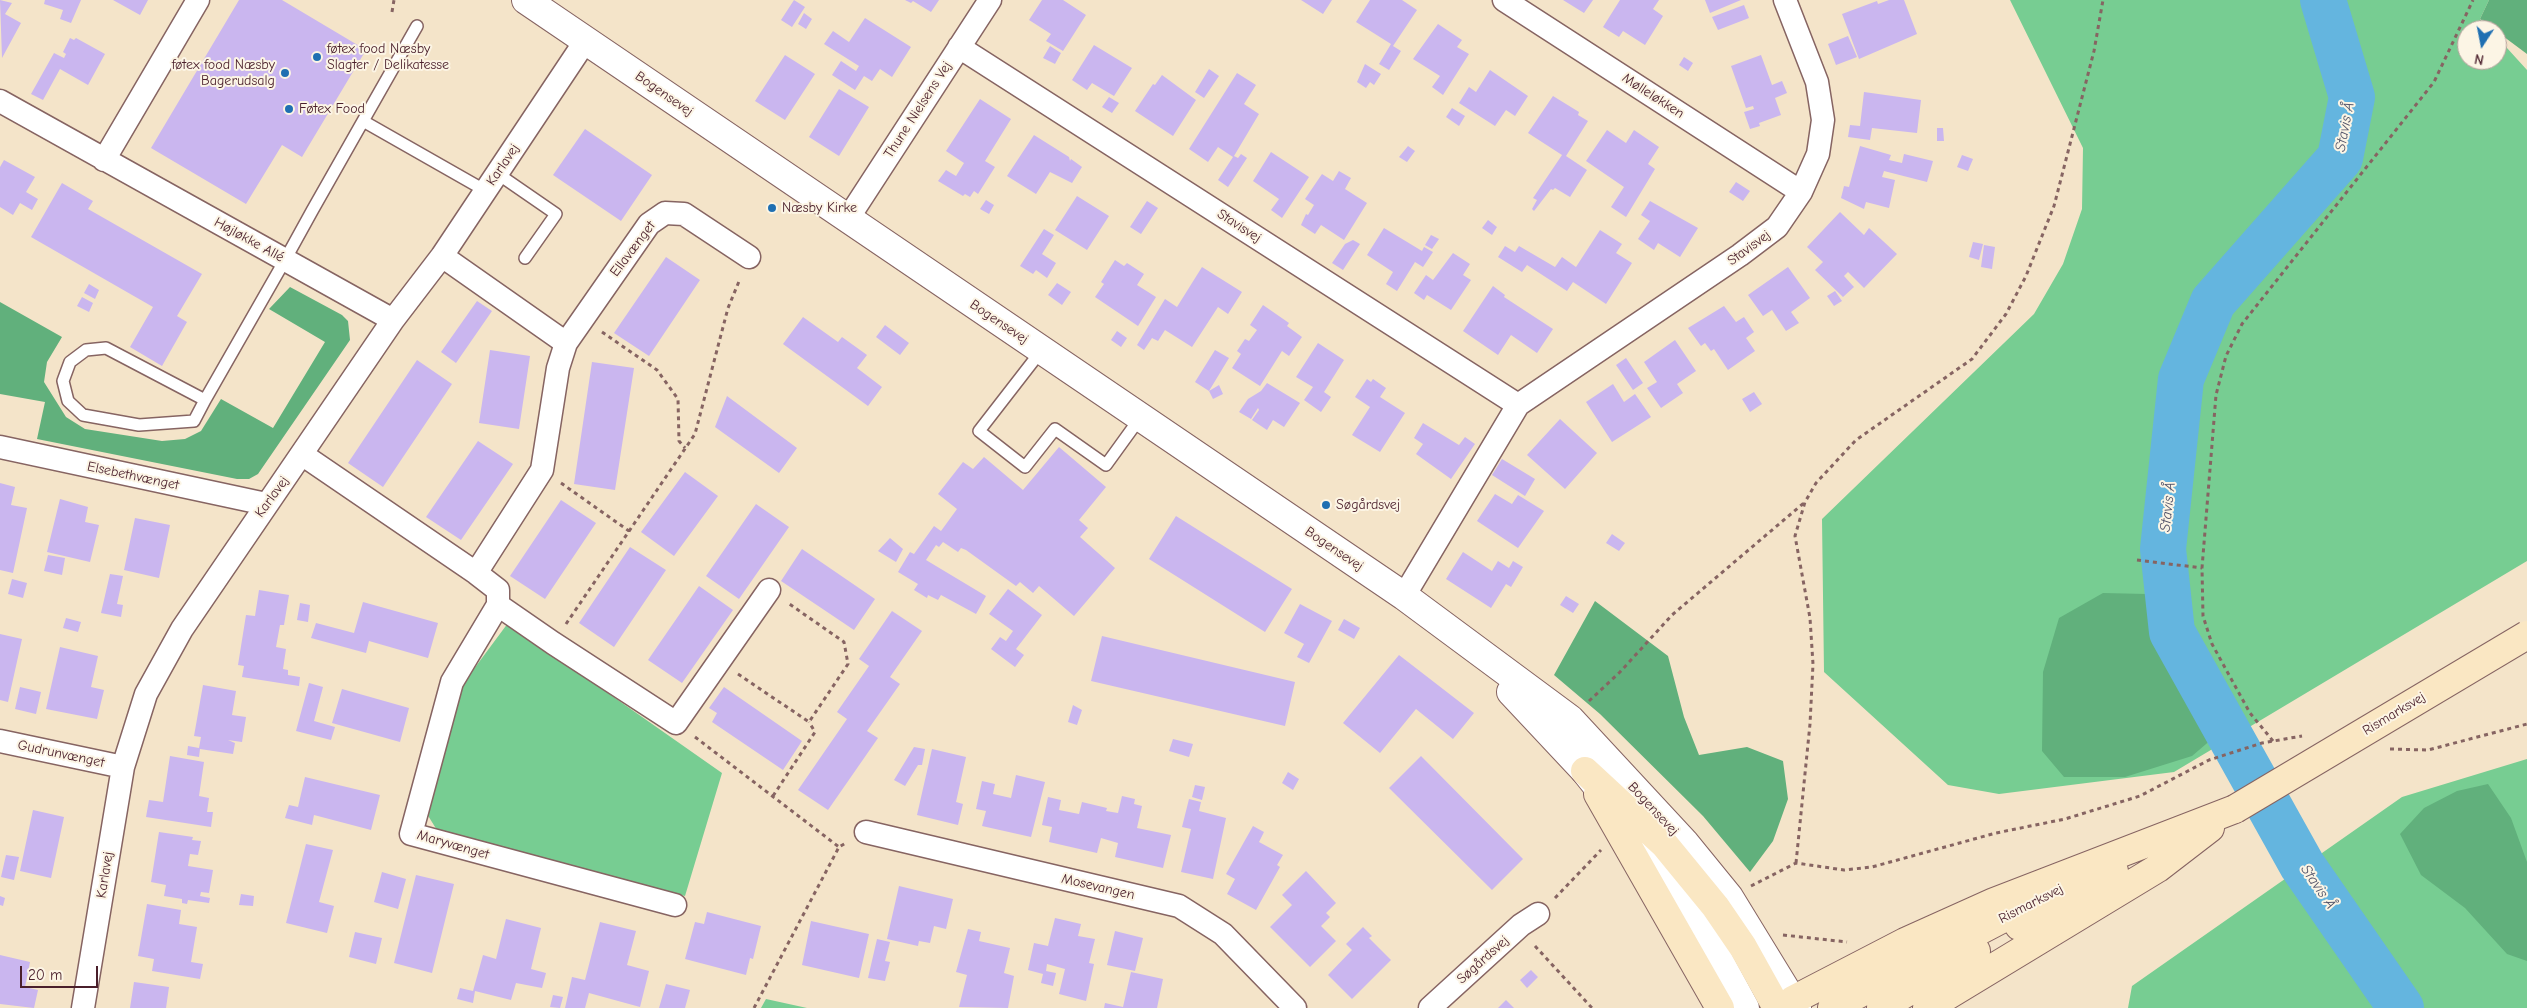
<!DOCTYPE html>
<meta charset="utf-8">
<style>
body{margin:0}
#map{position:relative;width:2527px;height:1008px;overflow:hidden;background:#f4e4c9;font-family:"Comic Neue",sans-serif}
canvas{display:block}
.north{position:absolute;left:2457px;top:20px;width:50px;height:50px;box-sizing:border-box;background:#fcf5e5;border:1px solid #b59f9b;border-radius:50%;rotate:191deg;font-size:14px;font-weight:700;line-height:20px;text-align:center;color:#4a1f2b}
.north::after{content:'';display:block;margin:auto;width:18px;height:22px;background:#1f6fb2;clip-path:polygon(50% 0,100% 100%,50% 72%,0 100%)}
.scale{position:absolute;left:20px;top:966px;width:78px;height:22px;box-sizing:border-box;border:2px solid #4a1f2b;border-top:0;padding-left:6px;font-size:15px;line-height:18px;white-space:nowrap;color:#4a1f2b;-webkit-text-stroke:4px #fcf5e5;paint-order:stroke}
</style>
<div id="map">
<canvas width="2527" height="1008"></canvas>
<div class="north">N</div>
<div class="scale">20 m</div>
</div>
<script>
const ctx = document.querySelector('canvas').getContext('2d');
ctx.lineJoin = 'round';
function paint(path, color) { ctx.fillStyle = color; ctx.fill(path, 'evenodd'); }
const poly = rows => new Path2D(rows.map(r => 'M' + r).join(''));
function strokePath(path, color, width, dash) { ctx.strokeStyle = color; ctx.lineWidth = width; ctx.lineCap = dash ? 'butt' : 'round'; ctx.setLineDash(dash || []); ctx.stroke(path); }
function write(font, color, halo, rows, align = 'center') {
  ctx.font = font + ' "Comic Neue",sans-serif'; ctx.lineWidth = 4; ctx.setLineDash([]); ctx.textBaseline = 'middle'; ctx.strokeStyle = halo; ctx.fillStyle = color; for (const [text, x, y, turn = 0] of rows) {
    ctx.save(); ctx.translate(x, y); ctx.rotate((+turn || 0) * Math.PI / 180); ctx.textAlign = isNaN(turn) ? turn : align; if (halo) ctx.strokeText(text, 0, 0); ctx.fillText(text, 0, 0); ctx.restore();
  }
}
paint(poly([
 [2010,0,2489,0,2480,19,2490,30,2467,30,2467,60,2497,60,2497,37,2527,70,2527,561,2174,772,1999,794,1948,785,1824,672,1822,519,2034,314,2063,264,2082,209,2083,148],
 [508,623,722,773,685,896,440,835,427,814,462,685],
 [2527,759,2527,1008,2128,1008,2132,986,2402,797],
 [766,999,807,1008,761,1008]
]), '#77cd92');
paint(poly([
 [2489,0,2527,0,2527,54,2480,19],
 [290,287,342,315,348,321,350,340,258,474,249,479,237,479,37,439,45,402,0,394,0,302,62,337,47,362,44,382,66,417,85,429,162,441,185,439,201,431,221,399,273,428,325,342,269,309],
 [2103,593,2147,594,2172,632,2226,727,2192,756,2125,777,2064,777,2042,751,2043,672,2059,618],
 [1595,601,1668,656,1684,717,1699,755,1747,747,1783,761,1788,799,1773,841,1750,872,1703,816,1600,714,1554,675],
 [2488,784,2511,818,2527,862,2527,961,2507,954,2465,908,2421,875,2400,834,2424,808,2457,791]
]), '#61b07c');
strokePath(poly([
 [2323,0,2352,97,2340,158,2213,302,2181,379,2163,549,2172,632,2302,865,2401,1008]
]), '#64b5df', 46);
paint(poly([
 [0,0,12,3,5,14,21,23,2,58],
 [45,0,81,0,71,23,60,19,63,10,44,4],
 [113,0,148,0,140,15],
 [239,0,282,0,366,50,302,157,282,145,246,204,151,148],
 [794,0,805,7,792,27,781,20],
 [905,0,939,0,931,12,913,1,911,3],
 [1042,0,1063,0,1086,15,1063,51,1046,41,1051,34,1029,20],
 [1301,0,1332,0,1323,14],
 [1370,0,1402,0,1417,10,1393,46,1401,51,1389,70,1379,64,1391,44,1356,22],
 [1563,0,1593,0,1584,13],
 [1620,0,1659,0,1653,9,1663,16,1645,45,1623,31,1619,37,1603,27],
 [1705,0,1741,0,1710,13],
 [1889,0,1904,0,1917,34,1859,59,1842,14,1877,1,1878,4],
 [1744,5,1749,18,1718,30,1712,17],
 [804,13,812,19,806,29,798,24],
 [865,18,911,47,892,77,880,69,872,81,864,76,855,90,832,75,841,61,856,71,859,66,824,44,833,31,849,42],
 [1438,24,1462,40,1457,47,1469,54,1443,95,1432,87,1440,76,1413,59],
 [1848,36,1857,57,1836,65,1828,44],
 [70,38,74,40,76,38,105,54,88,85,60,69,43,100,31,94,54,53,64,58,66,54,63,52],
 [1094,45,1132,68,1114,96,1092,83,1087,90,1072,80],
 [1050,46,1061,53,1055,64,1043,58],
 [785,55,815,74,785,120,755,101],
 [1761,55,1772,85,1782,81,1787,93,1775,98,1781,115,1759,123,1760,126,1750,129,1744,112,1754,109,1753,106,1746,108,1731,66],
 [1684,57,1693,63,1688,71,1679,65],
 [1365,64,1381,74,1374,85,1370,82,1366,88,1357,82],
 [1209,69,1219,76,1204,98,1195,92],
 [1490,70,1528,96,1515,116,1506,110,1495,126,1459,103,1469,87,1476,92],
 [1237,73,1256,85,1244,104,1259,114,1234,156,1238,158,1241,154,1247,158,1228,187,1218,180,1233,157,1218,147,1208,162,1189,149],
 [1162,75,1196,100,1173,136,1135,111,1153,84,1155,85],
 [839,89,869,107,839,156,809,137],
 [1864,92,1921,100,1917,133,1872,128,1870,140,1848,137,1850,125,1860,126],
 [1553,96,1579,112,1578,115,1588,121,1566,156,1587,170,1570,197,1555,188,1553,190,1551,189,1534,211,1532,209,1537,200,1533,198,1562,155,1528,133],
 [1109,97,1119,103,1112,113,1102,107],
 [980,99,1011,119,985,161,995,167,978,194,974,191,970,197,965,194,963,196,938,181,946,170,956,176,964,163,946,151],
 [1452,108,1465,116,1459,126,1446,117],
 [1937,128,1943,128,1944,141,1937,141],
 [585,129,652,175,621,221,553,175],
 [1607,130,1626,143,1634,130,1659,147,1648,164,1655,169,1626,217,1611,207,1624,187,1586,161],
 [1034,135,1069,157,1070,161,1071,159,1082,167,1072,183,1050,172,1036,194,1007,176],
 [1408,146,1415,151,1407,162,1399,157],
 [1860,146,1891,155,1889,160,1902,163,1904,154,1933,161,1927,182,1884,171,1882,177,1895,180,1889,208,1866,202,1864,209,1841,198,1844,186,1849,187],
 [1271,152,1309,177,1282,218,1271,210,1279,199,1253,181],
 [1962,155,1973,159,1968,171,1957,167],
 [4,160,35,177,26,192,38,199,32,210,20,203,13,215,0,207,0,167],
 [1339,171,1351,178,1345,189,1367,203,1344,240,1321,225,1315,234,1301,225,1306,214,1308,215,1314,205,1305,199,1322,174,1333,181],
 [1736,182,1750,191,1743,201,1729,192],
 [62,183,93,201,88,209,202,274,177,316,187,322,162,366,130,347,153,307,31,237],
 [1077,196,1109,216,1087,250,1055,230],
 [986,200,994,205,989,214,980,209],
 [1147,201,1158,208,1141,234,1130,227],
 [1650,201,1698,228,1680,257,1658,243,1654,250,1638,239,1650,221,1641,215],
 [1840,212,1864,235,1869,228,1897,254,1864,288,1848,272,1844,276,1854,287,1843,297,1815,270,1823,262,1807,247],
 [1488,220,1497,227,1492,235,1482,228],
 [1384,228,1422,251,1424,247,1433,252,1423,267,1415,262,1397,291,1386,284,1393,272,1367,255],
 [1044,229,1054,235,1042,254,1056,263,1047,278,1036,270,1033,274,1020,266],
 [1600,230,1622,244,1616,253,1632,263,1606,304,1573,282,1567,291,1527,265,1522,272,1498,257,1505,246,1515,252,1519,246,1555,267,1562,257,1576,267],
 [1431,235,1439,239,1432,249,1425,245],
 [1353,240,1360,244,1343,270,1332,263,1345,244],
 [1973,242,1983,244,1979,260,1969,257],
 [1984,245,1995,247,1992,269,1981,267],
 [1453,253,1470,264,1463,275,1471,280,1451,310,1427,295,1424,300,1414,293,1426,275,1433,280],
 [666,257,700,280,649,356,614,333],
 [1115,260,1124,266,1127,263,1144,274,1137,285,1156,297,1138,326,1095,297,1104,284,1101,282],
 [1202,267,1242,292,1228,314,1218,307,1192,347,1165,330,1158,341,1152,338,1144,350,1137,345,1165,299,1177,307],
 [1788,267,1810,298,1791,312,1799,323,1786,331,1772,310,1763,316,1748,295],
 [1057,283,1071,292,1062,305,1048,295],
 [89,284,99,290,95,299,84,293],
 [1493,286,1505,295,1504,297,1553,329,1537,353,1511,335,1498,355,1463,331],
 [1835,291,1842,301,1834,306,1827,296],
 [82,297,93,303,89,312,77,306],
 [477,301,492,311,456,363,441,352],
 [1263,305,1289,323,1287,326,1302,337,1289,356,1282,351,1260,386,1232,368,1241,354,1237,351,1245,339,1249,341,1257,330,1250,325],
 [1724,306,1736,322,1744,317,1754,332,1746,338,1755,351,1728,370,1714,349,1711,351,1705,343,1701,346,1688,328],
 [803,317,838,342,842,337,867,355,857,368,882,387,868,406,783,344],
 [885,325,909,343,900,355,876,337],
 [1117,331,1127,338,1121,347,1111,340],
 [1675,340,1696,371,1677,384,1683,393,1661,408,1647,388,1657,382,1644,362],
 [1318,343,1344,360,1324,392,1331,397,1321,412,1304,400,1313,387,1296,377],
 [490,350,530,356,519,429,479,423],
 [1215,350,1229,358,1209,391,1195,382],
 [1626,358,1643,383,1633,390,1616,365],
 [417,360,452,384,383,487,348,463],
 [592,362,634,368,615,490,574,484],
 [1367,379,1371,382,1373,379,1386,388,1380,397,1405,413,1380,452,1352,435,1370,407,1355,397],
 [1267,383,1300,403,1284,427,1273,420,1267,430,1252,420,1259,410,1258,408,1251,419,1239,412,1248,399,1261,391],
 [1613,384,1624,402,1635,394,1651,417,1612,442,1586,402],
 [1219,385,1223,394,1213,399,1209,391],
 [1754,392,1762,404,1750,412,1742,399],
 [727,396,797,448,779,473,715,427],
 [1560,419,1597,453,1565,489,1527,455],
 [1423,423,1459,445,1465,437,1475,444,1451,479,1416,454,1423,444,1414,438],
 [478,441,513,464,461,540,426,517],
 [1059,447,1106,487,1079,520,1088,528,1080,537,1115,568,1074,616,1039,586,1033,593,1020,582,1016,586,966,550,961,548,958,552,943,542,939,547,936,545,926,560,986,596,976,614,941,595,938,600,928,595,927,598,914,590,918,584,898,572,910,552,914,554,934,526,941,531,957,509,938,494,963,462,973,469,984,457,1023,490],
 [1502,459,1535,479,1525,496,1492,475],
 [685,472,718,496,674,556,641,532],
 [0,483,15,487,11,505,27,508,13,573,0,570],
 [1495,494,1512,504,1518,495,1544,511,1518,548,1477,521],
 [60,499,88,507,85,522,99,525,90,562,47,552],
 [561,500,596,523,545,599,510,576],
 [756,504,789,527,739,599,706,576],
 [1176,516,1292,589,1265,632,1149,559],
 [135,518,170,525,159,578,124,570],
 [1612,534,1625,543,1619,551,1606,543],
 [890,538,903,549,896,562,878,551],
 [630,547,666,570,614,647,579,623],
 [802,549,875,599,854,630,781,581],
 [1463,552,1492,571,1498,561,1509,568,1513,561,1523,567,1511,587,1506,584,1491,608,1446,579],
 [48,555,65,558,62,575,44,571],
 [110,574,123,576,117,604,123,605,121,617,101,613],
 [12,579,27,583,23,598,8,594],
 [699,586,733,610,682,683,648,660],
 [1008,589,1042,615,1016,649,1024,655,1015,667,991,649,1000,637,1006,641,1013,631,989,614],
 [259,590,289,595,284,625,280,625,276,647,286,649,283,669,288,670,288,675,300,677,299,686,242,677,244,666,238,665,246,615,255,616],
 [1566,596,1579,604,1573,613,1560,605],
 [363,602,438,623,428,658,369,641,366,653,311,638,316,623,354,633],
 [300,603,310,605,308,622,297,620],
 [1300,604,1332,621,1309,663,1297,657,1304,644,1284,633],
 [892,611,922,631,890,677,900,684,867,731,878,738,828,810,798,790,847,719,837,712,869,666,859,659],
 [66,618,81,622,78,632,63,628],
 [1344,619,1360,628,1354,639,1338,630],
 [0,634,22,639,8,702,0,700],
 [1102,636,1295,682,1285,726,1091,681],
 [60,647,98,656,91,687,104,690,97,719,46,709],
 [1399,655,1474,713,1453,739,1416,709,1380,753,1343,723],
 [309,683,323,687,314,721,335,727,331,740,296,731],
 [203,685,236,691,232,715,246,717,242,742,228,740,235,743,233,754,200,749,199,757,187,755,188,746,199,748,201,737,194,736],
 [20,687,41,692,36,714,15,709],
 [724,687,802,741,783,770,712,722,717,713,709,708],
 [342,689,409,708,400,742,332,723],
 [1073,705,1082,710,1077,725,1068,722],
 [1173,739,1193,744,1189,757,1169,751],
 [914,747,925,749,922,765,918,765,905,786,894,780],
 [932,749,966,757,956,802,963,804,958,825,917,815],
 [170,756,204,762,199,796,209,798,207,812,213,812,211,827,146,817,149,800,163,802],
 [1421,756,1523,859,1492,890,1389,788],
 [1288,772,1299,779,1293,790,1282,783],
 [1016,775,1045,782,1031,837,982,826,986,811,976,809,982,781,995,784,993,794,1011,798],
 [305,777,380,795,371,830,314,815,312,825,285,818,289,805,298,807],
 [1195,785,1205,787,1202,800,1192,797],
 [1122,796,1135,799,1134,804,1142,806,1137,828,1171,835,1163,868,1115,857,1118,843,1101,838,1097,853,1049,842,1052,827,1042,825,1048,797,1061,800,1059,810,1079,814,1082,802,1107,808,1106,811,1118,813],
 [1189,799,1201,802,1199,811,1226,818,1213,879,1181,872,1191,829,1182,827],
 [33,810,64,817,51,878,20,871],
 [1253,826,1264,832,1259,842,1283,855,1277,865,1280,867,1256,910,1227,894,1235,879,1226,874],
 [159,832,193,837,192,840,201,841,198,855,190,854,188,866,213,870,209,893,201,892,200,896,210,898,209,903,188,900,187,904,182,903,182,899,164,896,166,885,151,882],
 [306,844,333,850,319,902,334,906,327,933,286,923],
 [6,855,19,857,14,880,1,877],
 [1306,871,1336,903,1326,913,1330,917,1321,926,1336,941,1310,967,1270,927,1292,905,1282,895],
 [382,872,406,879,398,909,374,902],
 [416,875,454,884,432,973,394,963],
 [899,886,953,899,946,929,934,926,930,943,919,941,918,946,887,939],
 [241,894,254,896,253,906,239,905],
 [0,896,5,898,3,906,0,905],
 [147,904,181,910,179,924,197,927,191,962,203,964,200,979,152,971,154,959,138,956],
 [707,912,761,926,753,959,750,958,746,975,685,959,695,922,704,924],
 [1055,918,1081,924,1078,936,1095,939,1089,963,1094,964,1086,1001,1059,994,1065,969,1047,964,1046,971,1056,973,1053,986,1041,983,1043,974,1028,970,1034,943,1048,946],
 [506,919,541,928,531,969,546,973,542,988,516,983,511,1000,475,991,473,1003,457,999,460,988,473,991,483,955,496,959],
 [811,921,869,934,859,978,802,965],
 [600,922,636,931,627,965,649,971,640,1007,589,993,585,1008,565,1008,572,977,585,980],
 [1363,927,1372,936,1369,938,1391,960,1352,999,1328,975,1352,950,1346,944],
 [968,929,981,932,979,941,1010,948,1004,973,1014,976,1008,1008,959,1007,967,975,956,972],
 [1115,931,1143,938,1135,971,1107,965],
 [355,932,382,938,376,964,349,957],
 [877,939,890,942,885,961,890,962,885,981,868,978],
 [0,955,30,962,25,987,38,990,34,1008,0,1004],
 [1531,970,1538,977,1527,988,1520,980],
 [1131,972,1163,979,1157,1008,1104,1008,1105,1003,1123,1007],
 [134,982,169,987,166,1008,130,1008],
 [666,984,690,990,685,1008,659,1008],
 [553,995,563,997,560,1008,550,1007],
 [1506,1000,1514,1008,1498,1008]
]), '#cab6ef');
const service = poly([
 [363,121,486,191],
 [498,174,556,214,525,258],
 [1041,351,979,431,1025,467,1055,429,1106,465,1140,418],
 [205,400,106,348,86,350,70,362,63,381,68,401,83,415,139,425,194,421,205,400,285,260,312,211,363,121,417,26]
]);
const minor = poly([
 [1504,0,1801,192],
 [959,47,1518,405],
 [0,101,393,320],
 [104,160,198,0],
 [847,220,990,0],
 [442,256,566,343,558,368,542,470,476,573],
 [566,343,649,224,665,213,684,214,749,257],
 [0,447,266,504],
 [303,455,476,573,498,590,498,605,553,643,676,723,769,590],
 [1404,596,1518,405,1740,255,1777,227,1801,192,1818,154,1823,120,1817,82,1785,0],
 [498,605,452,682,411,834,675,905],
 [0,741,123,767],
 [866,832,1179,906,1223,934,1295,1008],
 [83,1008,123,767,146,694,182,629,393,320,442,256,586,40],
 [1430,1008,1521,925,1538,914]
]);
const tertiary = poly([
 [526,0,1404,596,1570,719,1685,843,1729,897,1797,1008],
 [1511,692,1585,771,1683,894,1745,1008]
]);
const secondary = poly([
 [1585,771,1665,845,1715,906,1743,947,1777,1008],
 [1598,794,1720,1008],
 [2019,926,2114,871],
 [1793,1000,1905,942,1994,902,2235,809],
 [1832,1008,2032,903],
 [1881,1008,1976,951],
 [1927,1008,2158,868,2210,828]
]);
strokePath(service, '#866462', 14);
strokePath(minor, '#866462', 25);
strokePath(tertiary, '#866462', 30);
strokePath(secondary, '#866462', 30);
strokePath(poly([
 [392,12,394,0],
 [602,332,657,370,678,399,679,441,685,448],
 [561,483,629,531],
 [2137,560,2202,568],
 [566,624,695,434,728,308,740,279],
 [738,674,809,722,848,664,844,642,788,603],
 [1589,701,1620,672,1672,615,1805,502],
 [695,737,839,847],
 [2273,741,2250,713,2212,644,2203,616,2202,568,2216,395,2226,356,2242,324,2434,82,2473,0],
 [2390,749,2428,750,2527,724],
 [773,796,815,732,809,722],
 [1796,863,1810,724,1813,664,1810,618,1795,536,1805,502,1816,483,1856,440,1972,359,2006,314,2026,276,2054,206,2094,51,2103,0],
 [1751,886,1796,863,1844,870,1872,867,1996,833,2065,819,2140,796,2209,760,2262,743,2302,736],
 [1555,898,1601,850],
 [1783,935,1847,942],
 [1535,946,1592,1008],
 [754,1008,839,847,846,843]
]), '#866462', 3, [4, 4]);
strokePath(service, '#fff', 11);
strokePath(minor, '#fff', 22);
strokePath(tertiary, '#fff', 28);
strokePath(secondary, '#fae7c3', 28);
const secondaryBridge = poly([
 [2235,809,2527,635]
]);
strokePath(secondaryBridge, '#866462', 30, []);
strokePath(secondaryBridge, '#fae7c3', 28);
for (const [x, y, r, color] of [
 [317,57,5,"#1f6fb2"],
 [285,73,5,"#1f6fb2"],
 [289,109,5,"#1f6fb2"],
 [772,208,5,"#1f6fb2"],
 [1326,505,5,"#1f6fb2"]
]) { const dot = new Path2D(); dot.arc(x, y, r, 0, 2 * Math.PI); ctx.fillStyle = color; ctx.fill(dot); strokePath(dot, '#fcf5e5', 2); }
write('14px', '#4a1f2b', '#fcf5e5', [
 ["føtex food Næsby",327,49],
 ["Slagter / Delikatesse",327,65],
 ["føtex food Næsby",275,65,"right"],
 ["Bagerudsalg",275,81,"right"],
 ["Føtex Food",299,109],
 ["Næsby Kirke",782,208],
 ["Søgårdsvej",1336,505]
], 'left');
write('14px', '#4a1f2b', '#fcf5e5', [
 ["Bogensevej",664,94,35],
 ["Mølleløkken",1653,96,33],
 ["Thune Nielsens Vej",918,110,-57],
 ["Karlavej",503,165,-56],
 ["Stavisvej",1239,226,33],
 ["Højløkke Allé",249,240,29],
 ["Stavisvej",1749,248,-36],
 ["Ellavænget",633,249,-53],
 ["Bogensevej",999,322,34],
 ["Elsebethvænget",133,476,12],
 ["Karlavej",272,497,-54],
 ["Bogensevej",1334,549,34],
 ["Rismarksvej",2394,714,-31],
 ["Gudrunvænget",61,754,12],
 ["Bogensevej",1653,809,47],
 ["Maryvænget",453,845,16],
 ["Karlavej",105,875,-81],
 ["Mosevangen",1098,887,13],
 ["Rismarksvej",2031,904,-27],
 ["Søgårdsvej",1483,960,-42]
]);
write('italic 15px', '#53546a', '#fcf5e5', [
 ["Stavis Å",2345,127,-79],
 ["Stavis Å",2168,507,-84],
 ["Stavis Å",2318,887,56]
]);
</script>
